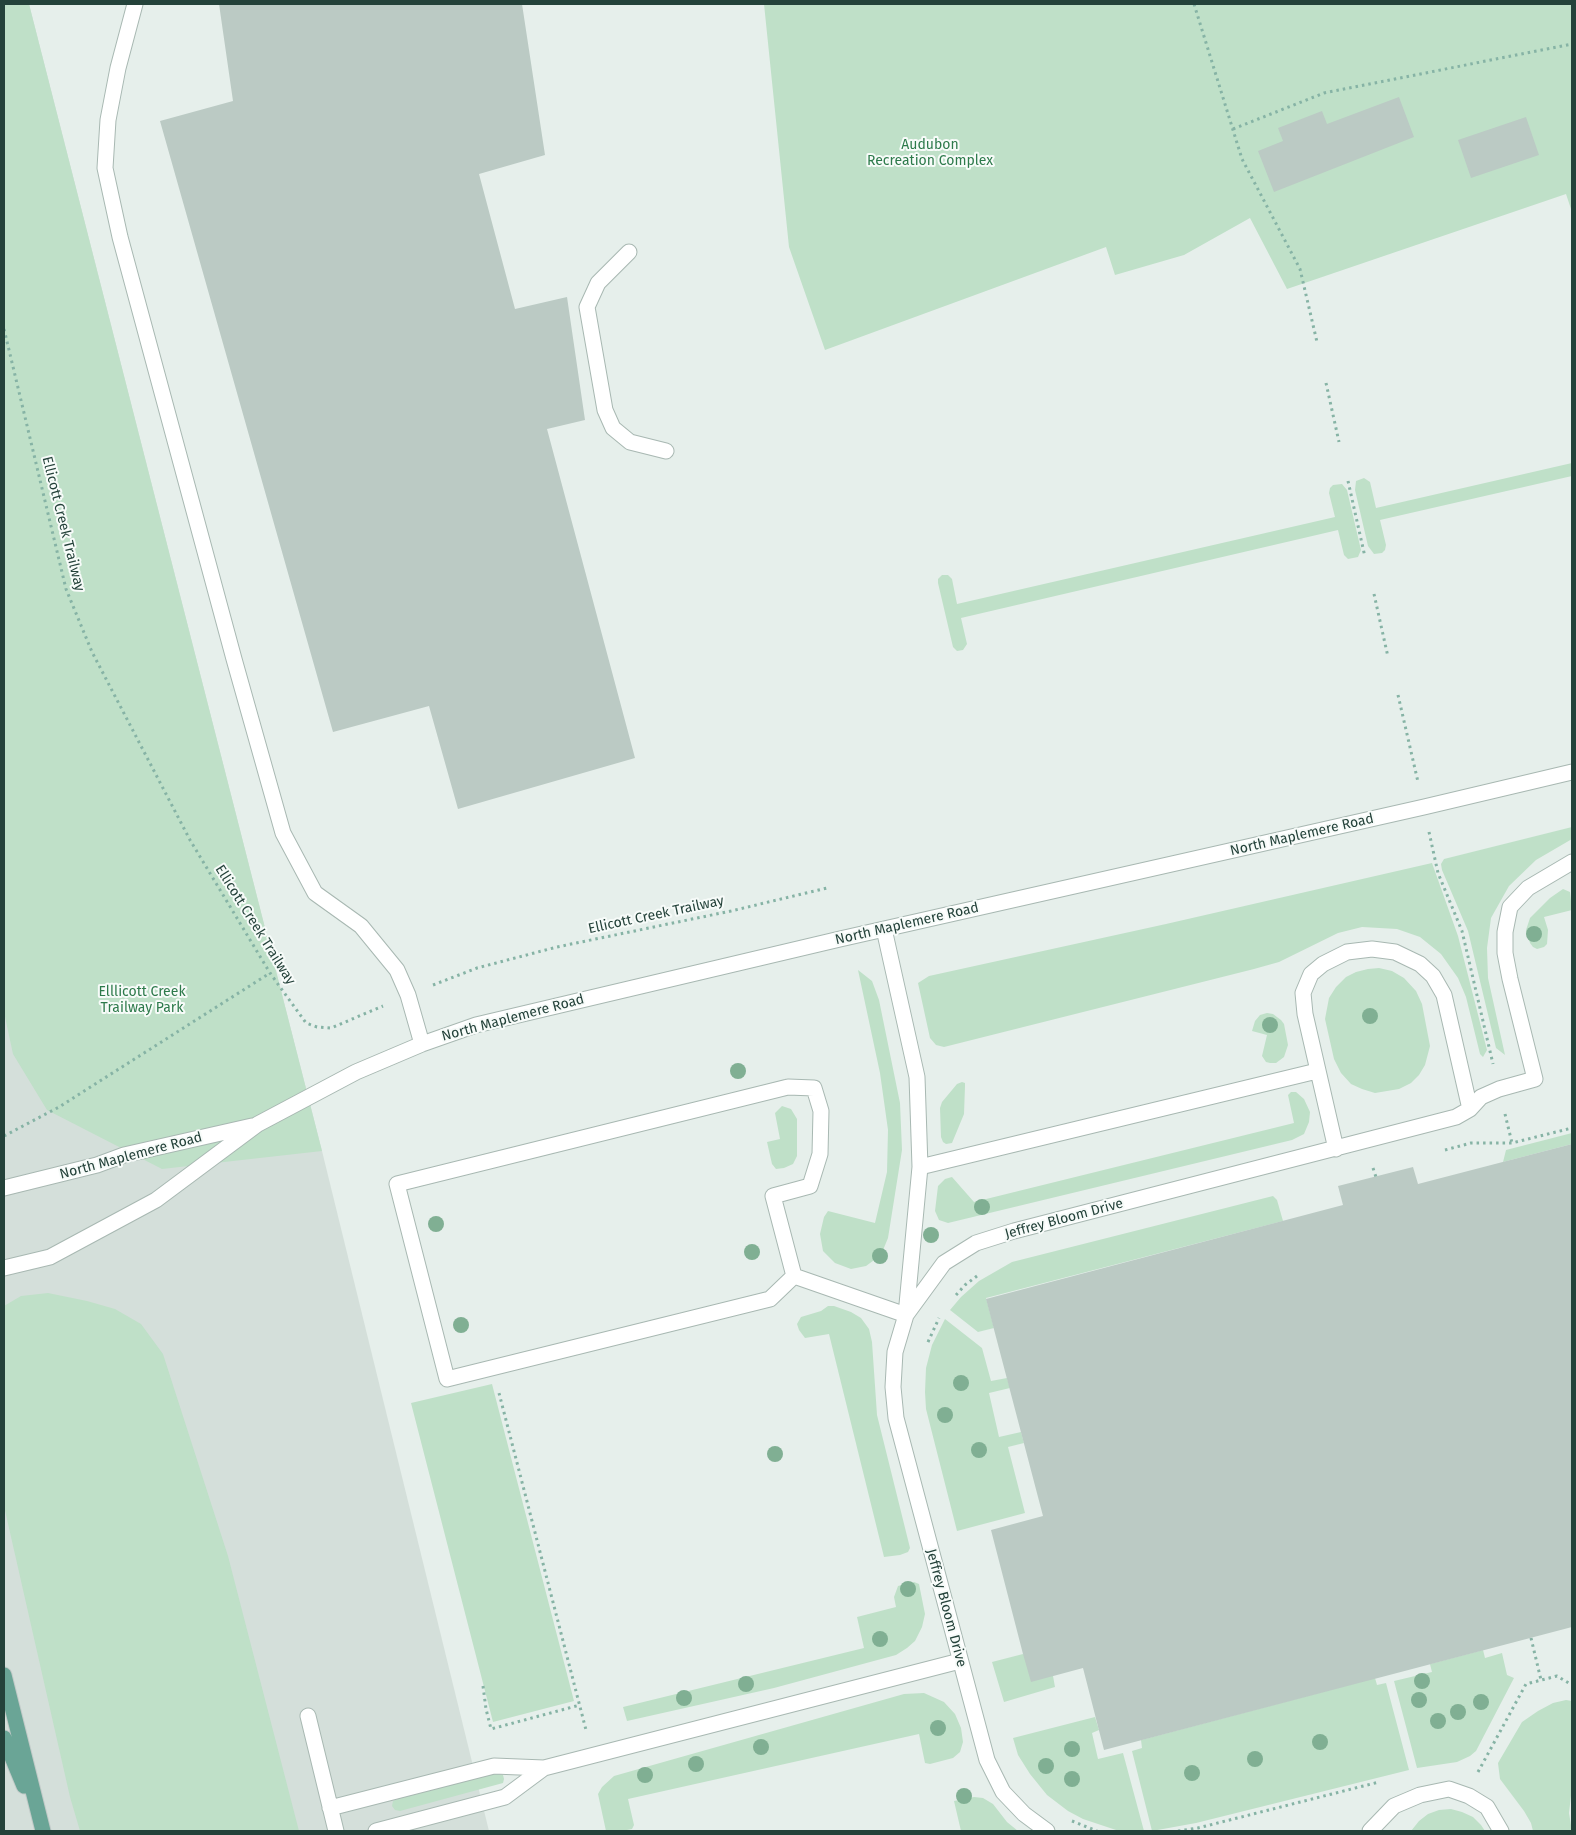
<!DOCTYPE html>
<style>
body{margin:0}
#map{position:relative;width:1576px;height:1835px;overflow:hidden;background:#e6efeb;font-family:"Fira Sans",sans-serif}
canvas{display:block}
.frame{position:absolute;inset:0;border:5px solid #24423a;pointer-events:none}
</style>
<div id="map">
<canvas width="1576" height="1835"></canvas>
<div class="frame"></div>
</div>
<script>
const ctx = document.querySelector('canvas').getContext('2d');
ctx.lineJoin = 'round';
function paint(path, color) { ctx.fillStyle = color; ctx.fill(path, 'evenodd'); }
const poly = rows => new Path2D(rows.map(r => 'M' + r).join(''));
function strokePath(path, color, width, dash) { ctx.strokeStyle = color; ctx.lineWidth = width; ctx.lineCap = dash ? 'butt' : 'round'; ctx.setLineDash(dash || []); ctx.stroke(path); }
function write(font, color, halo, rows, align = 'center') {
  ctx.font = font + ' "Fira Sans",sans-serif'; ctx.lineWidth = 4; ctx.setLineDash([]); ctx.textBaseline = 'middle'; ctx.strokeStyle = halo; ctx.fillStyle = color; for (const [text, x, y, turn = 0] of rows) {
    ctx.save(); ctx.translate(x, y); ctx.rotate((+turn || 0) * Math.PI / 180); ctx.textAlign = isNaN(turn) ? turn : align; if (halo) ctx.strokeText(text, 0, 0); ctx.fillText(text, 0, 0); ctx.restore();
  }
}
paint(poly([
 [4,4,29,4,322,1151,489,1831,4,1831]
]), '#d4dfda');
paint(poly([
 [4,4,29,4,322,1151,162,1169,47,1110,13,1054,4,1012],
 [764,4,1572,4,1572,212,1566,194,1287,289,1250,218,1184,255,1115,275,1106,247,825,350,789,247],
 [1572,463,1572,476,1380,520,1386,545,1385,550,1382,553,1374,554,1368,546,1355,490,1356,481,1364,478,1370,482,1376,508],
 [1342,484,1347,490,1361,550,1358,557,1348,559,1344,555,1338,530,961,618,967,644,963,650,957,651,953,647,938,583,938,579,942,575,948,575,952,579,957,604,1335,517,1329,493,1330,488,1333,485],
 [1572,827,1572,839,1536,860,1509,886,1491,918,1487,948,1488,978,1505,1055,1496,1048,1468,931,1442,870,1441,864,1444,859],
 [1432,863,1458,936,1487,1050,1483,1057,1480,1054,1466,997,1458,978,1441,954,1420,937,1397,929,1362,927,1338,933,1279,962,1254,969,944,1047,936,1045,930,1038,918,983,929,976,1166,924],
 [1563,889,1570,892,1572,910,1544,917,1548,930,1547,944,1544,947,1537,949,1533,947,1530,943,1526,930,1530,918,1550,898],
 [1379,968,1392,971,1404,978,1416,991,1422,1004,1430,1046,1425,1065,1419,1075,1411,1083,1399,1089,1375,1093,1362,1089,1351,1084,1341,1073,1334,1059,1325,1019,1329,998,1336,987,1346,977,1356,972,1368,969],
 [858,970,872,981,879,1000,900,1103,902,1150,888,1238,881,1255,866,1266,851,1269,835,1263,823,1251,820,1234,824,1217,828,1211,875,1223,887,1172,888,1130,880,1073],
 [1267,1013,1273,1014,1281,1020,1284,1024,1288,1045,1284,1057,1276,1063,1270,1063,1266,1062,1262,1056,1267,1035,1252,1031,1255,1021,1260,1015],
 [962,1082,965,1083,965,1086,964,1114,952,1143,946,1144,943,1142,941,1137,940,1108,942,1102,957,1084],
 [1291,1092,1296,1092,1304,1099,1310,1112,1309,1122,1304,1134,1292,1140,948,1223,939,1220,935,1211,938,1186,945,1179,952,1177,974,1202,1294,1123,1288,1095],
 [782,1106,791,1109,797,1119,797,1156,793,1164,784,1168,776,1169,772,1164,767,1142,780,1139,775,1113],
 [1572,1133,1572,1144,1503,1162,1506,1150],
 [1273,1196,1277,1200,1283,1221,986,1298,994,1328,978,1332,950,1310,961,1297,979,1281,1012,1262],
 [48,1293,87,1301,115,1309,141,1324,163,1354,228,1556,299,1831,80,1831,70,1797,4,1506,4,1306,21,1296],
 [828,1306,834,1306,851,1312,861,1318,869,1329,872,1342,877,1415,910,1548,908,1552,900,1555,884,1557,829,1334,805,1338,799,1330,797,1324,801,1317,821,1311],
 [945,1319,982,1348,991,1381,1007,1378,1010,1388,989,1393,999,1437,1021,1432,1024,1443,1008,1447,1025,1513,957,1531,926,1409,925,1392,926,1368,932,1345],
 [492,1384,574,1701,493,1722,411,1403],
 [914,1582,919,1584,925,1614,922,1627,915,1641,907,1648,896,1655,774,1688,627,1721,623,1707,864,1648,857,1617,896,1607,894,1597,898,1586],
 [1483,1650,1485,1658,1502,1653,1507,1675,1514,1678,1476,1751,1470,1756,1457,1762,1417,1768,1394,1681,1432,1672,1430,1664],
 [1023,1654,1053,1676,1055,1687,1004,1702,992,1662],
 [1375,1678,1377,1685,1386,1683,1409,1770,1196,1823,1152,1831,1132,1751,1142,1748,1141,1740],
 [924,1693,944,1702,955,1714,961,1728,963,1742,960,1752,953,1758,930,1764,925,1763,919,1734,628,1799,634,1825,632,1829,622,1831,606,1831,598,1794,602,1787,614,1776,904,1694],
 [1566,1700,1572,1701,1572,1787,1569,1813,1572,1831,1533,1831,1531,1823,1524,1811,1500,1779,1498,1763,1522,1722,1538,1711,1553,1703],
 [1095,1717,1099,1730,1092,1733,1098,1759,1123,1753,1144,1831,1119,1831,1083,1819,1068,1811,1047,1795,1030,1774,1018,1755,1013,1738],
 [496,1773,503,1775,504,1779,503,1783,400,1811,395,1810,392,1806,393,1801,398,1799],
 [974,1797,983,1798,993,1804,1007,1822,1018,1831,961,1831,954,1801],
 [1451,1809,1462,1812,1473,1817,1481,1825,1485,1831,1411,1831,1419,1821,1428,1814,1439,1810]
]), '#bfe0c8');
paint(poly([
 [219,4,522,4,545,155,479,174,515,309,567,297,585,420,547,429,635,758,458,809,429,706,333,732,160,121,233,101],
 [1399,97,1414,137,1274,192,1258,151,1283,141,1278,128,1322,111,1327,124],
 [1526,117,1539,155,1471,178,1458,140],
 [1572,1144,1572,1627,1104,1750,1083,1668,1031,1682,1023,1654,991,1530,1043,1516,986,1299,1343,1205,1338,1186,1413,1167,1418,1184]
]), '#bbcac4');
const minor = poly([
 [135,4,118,68,108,120,105,168,120,237,234,659,283,833,315,893,361,926,397,970,408,995,422,1044],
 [629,252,598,283,587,307,605,410,613,428,630,442,666,451],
 [788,1087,814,1088,821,1111,820,1154,810,1186,773,1196,794,1276,770,1299,447,1379,397,1184,788,1087],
 [1336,1149,1305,1014,1303,993,1311,974,1323,964,1347,952,1372,949,1395,952,1420,964,1433,976,1444,995,1470,1109],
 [920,1167,1317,1071],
 [4,1188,97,1165,124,1155,252,1126],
 [4,1268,50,1257,156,1200,258,1124,356,1072,422,1044,476,1025,840,939,1424,807,1572,772],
 [794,1276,906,1315,920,1167,917,1077,884,929],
 [308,1716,336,1831],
 [330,1808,494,1766,544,1768,960,1661],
 [376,1831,505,1797,544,1768],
 [1047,1831,1024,1814,1003,1792,987,1760,896,1418,893,1387,895,1352,906,1315,944,1263,976,1243,1014,1231,1456,1117,1470,1109,1481,1097,1499,1089,1535,1079,1510,979,1505,953,1505,932,1510,907,1528,888,1572,862],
 [1370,1831,1394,1806,1420,1795,1449,1789,1469,1796,1487,1807,1501,1831]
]);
const major = poly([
 [4,1675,43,1831],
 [4,1738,24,1786]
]);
strokePath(minor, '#a8b8b2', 17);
strokePath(major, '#c2cac8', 17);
strokePath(poly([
 [1194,4,1242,159,1300,269,1317,342],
 [1233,129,1324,93,1572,44],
 [4,329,66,589,92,652,190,840,270,973,306,1023,317,1027,331,1028,383,1006],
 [1326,383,1339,442],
 [1348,481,1365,557],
 [1374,594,1388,657],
 [1398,695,1418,782],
 [1429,832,1438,873,1462,931,1493,1064],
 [433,985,477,968,557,947,731,911,827,888],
 [1505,1114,1512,1143],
 [4,1136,59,1107,270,973],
 [1445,1150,1471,1143,1512,1143,1572,1128],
 [1373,1168,1376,1177],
 [956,1295,965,1285,977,1276],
 [928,1342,939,1318],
 [499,1393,586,1730],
 [1531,1638,1541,1680],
 [483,1686,486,1709,491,1729,580,1705],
 [1478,1772,1526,1684,1557,1676,1572,1685],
 [1072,1821,1097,1831],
 [1178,1831,1198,1828,1379,1782]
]), '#86b3a5', 3, [2.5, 4]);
strokePath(minor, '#fff', 15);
strokePath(major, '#6aa596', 15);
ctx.fillStyle = '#80af93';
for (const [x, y] of [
 [1534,934],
 [1370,1016],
 [1270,1025],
 [738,1071],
 [982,1207],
 [436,1224],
 [931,1235],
 [752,1252],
 [880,1256],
 [461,1325],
 [961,1383],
 [945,1415],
 [979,1450],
 [775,1454],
 [908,1589],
 [880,1639],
 [1422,1681],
 [746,1684],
 [684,1698],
 [1419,1700],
 [1481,1702],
 [1458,1712],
 [1438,1721],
 [938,1728],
 [1320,1742],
 [761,1747],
 [1072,1749],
 [1255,1759],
 [696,1764],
 [1046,1766],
 [1192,1773],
 [645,1775],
 [1072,1779],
 [964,1796]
]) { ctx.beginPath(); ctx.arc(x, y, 8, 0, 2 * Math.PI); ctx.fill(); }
write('14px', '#2d7a4b', '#f7fbf9', [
 ["Audubon",930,145],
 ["Recreation Complex",930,161],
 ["Elllicott Creek",142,992],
 ["Trailway Park",142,1008]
]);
write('14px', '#24423a', '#f7fbf9', [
 ["Ellicott Creek Trailway",63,524,76],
 ["North Maplemere Road",1302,835,-13],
 ["Ellicott Creek Trailway",656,915,-12],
 ["North Maplemere Road",907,924,-13],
 ["Ellicott Creek Trailway",255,925,58],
 ["North Maplemere Road",513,1018,-15],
 ["North Maplemere Road",131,1156,-15],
 ["Jeffrey Bloom Drive",1064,1219,-15],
 ["Jeffrey Bloom Drive",946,1608,75]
]);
</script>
